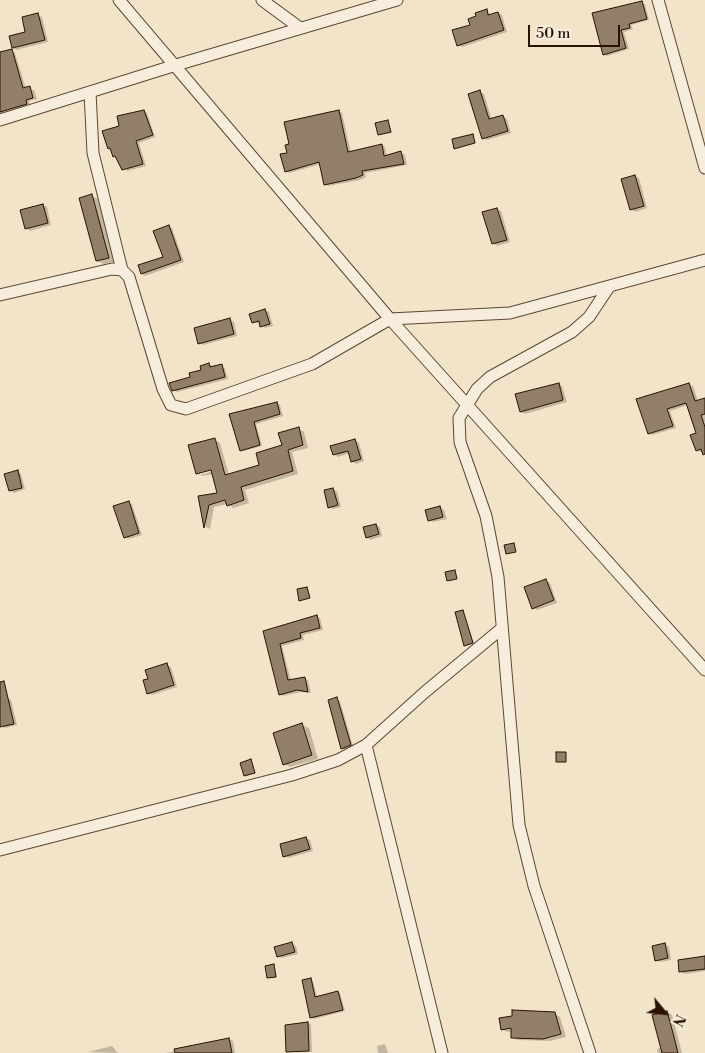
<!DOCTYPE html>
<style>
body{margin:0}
#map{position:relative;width:705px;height:1053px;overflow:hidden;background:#f2e4c9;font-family:"Libre Bodoni",serif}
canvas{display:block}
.north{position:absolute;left:640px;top:988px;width:50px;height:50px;-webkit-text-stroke:4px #f7eddc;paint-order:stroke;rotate:118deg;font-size:14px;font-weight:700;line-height:20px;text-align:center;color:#2a1200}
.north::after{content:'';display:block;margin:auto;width:18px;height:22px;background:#2a1200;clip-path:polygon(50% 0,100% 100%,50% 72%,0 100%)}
.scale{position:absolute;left:528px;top:25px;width:92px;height:22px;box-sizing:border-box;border:2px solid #2a1200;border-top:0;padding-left:6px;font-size:15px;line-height:18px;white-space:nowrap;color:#2a1200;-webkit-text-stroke:4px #f7eddc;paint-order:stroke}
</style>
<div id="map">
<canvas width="705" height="1053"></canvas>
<div class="north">N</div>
<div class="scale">50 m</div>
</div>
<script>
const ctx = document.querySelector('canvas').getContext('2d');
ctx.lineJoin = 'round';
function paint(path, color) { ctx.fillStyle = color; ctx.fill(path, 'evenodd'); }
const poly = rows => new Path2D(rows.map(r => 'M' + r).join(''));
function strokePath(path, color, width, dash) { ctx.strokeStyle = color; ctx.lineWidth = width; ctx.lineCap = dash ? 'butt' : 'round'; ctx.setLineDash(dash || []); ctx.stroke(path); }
paint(poly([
 [642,2,645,4,649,20,631,25,633,29,624,32,629,49,607,56,604,54,593,14],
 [487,11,491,15,498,13,502,15,507,32,462,47,458,45],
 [38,15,42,17,48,42,16,50,13,48,27,33],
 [12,51,15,53,26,89,34,90,37,99,29,101,30,106,0,115,0,54],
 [480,92,484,94,492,120,503,116,507,119,511,133,487,140,483,138],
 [144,111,147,113,155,137,139,143,146,166,127,171,109,148,121,127],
 [339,111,342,113,351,153,381,145,385,147,387,156,401,153,405,155,407,165,365,173,366,177,360,180,328,186,325,184,321,164,289,173,286,171,289,153],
 [388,122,392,133,381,135,379,134],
 [472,135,476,143,455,148],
 [635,176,639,178,647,208,635,212,631,209],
 [91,196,98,199,115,261,104,264,97,261],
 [43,205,47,207,51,225,30,231,26,228],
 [497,209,501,211,510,242,497,246,493,243],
 [169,226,172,228,184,262,145,276,142,274,164,258],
 [265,310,269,312,273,326,265,328,261,324,253,322],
 [230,320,234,322,237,336,203,345,199,343],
 [209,365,225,368,228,379,177,392,173,390],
 [558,384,562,386,567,402,525,414,521,412],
 [689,384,693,386,698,401,705,399,705,451,701,452,697,450,701,433,688,405,670,411,676,428,652,435,649,433,637,400],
 [277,403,280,405,283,416,256,424,262,446,244,451,241,450,231,415],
 [299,429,304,432,308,448,292,452,298,474,245,490,249,503,233,508,228,504,214,507,210,529,206,527,200,497,219,494,213,474,202,476,197,473,215,440,220,443,229,475,261,465,284,446],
 [217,467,217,470,200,475,200,472],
 [355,440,359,443,364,461,356,464,352,461,350,453,338,457,334,454],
 [18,471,21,474,25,489,14,493,10,490],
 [333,489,337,491,341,507,333,509,329,507],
 [128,502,132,504,142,535,129,539,125,537],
 [440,507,444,510,447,519,433,522,429,520],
 [376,525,380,527,382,536,371,540,367,537],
 [546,580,550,583,557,603,537,610,533,608],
 [463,611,474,643,467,646,456,613],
 [316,616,320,618,323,630,303,635,304,640,282,646,291,681,304,678,308,680,311,693,301,692,283,696,280,694,264,632],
 [167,665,171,667,177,687,152,695,148,693,149,680],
 [7,698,11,700,17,725,5,728,1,726,0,722,0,699],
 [336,699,340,701,353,746,345,750,342,748],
 [302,725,309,728,318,759,290,767,284,764],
 [251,760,256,773,246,776,245,775],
 [306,838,310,840,313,851,288,858,284,856],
 [292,944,296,946,298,954,282,958,278,956],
 [665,944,669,947,671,960,660,962,656,960],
 [705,958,705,971,685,974,681,972],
 [274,965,277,977,270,978,268,978],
 [311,979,313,981,317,997,338,992,340,993,345,1011,314,1019,311,1017],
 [667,1012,672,1015,682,1053,658,1053,657,1049,662,1047],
 [555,1014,560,1017,566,1037,550,1041,518,1040,512,1037,513,1031,507,1032,502,1029],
 [308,1023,311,1025,312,1052,287,1051,287,1026],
 [229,1039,233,1041,235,1053,166,1053],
 [385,1044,388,1053,378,1053,377,1046],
 [112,1046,118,1053,88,1052]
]), '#0003');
const building = poly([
 [642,1,647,19,629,24,630,28,621,30,626,48,603,55,592,13,642,1],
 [487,9,488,15,498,12,504,30,457,46,452,30,470,25,468,19,476,16,475,13,487,9],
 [38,13,45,40,12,48,9,36,25,32,22,17,38,13],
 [12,49,23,88,30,86,33,98,26,100,27,104,0,112,0,52,12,49],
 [480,90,489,119,503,115,508,131,482,139,468,94,480,90],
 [144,110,153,135,136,141,143,164,122,170,115,156,113,157,110,148,108,149,102,131,119,126,117,116,144,110],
 [339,110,348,152,382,144,384,156,401,151,404,164,362,171,363,175,356,178,324,185,319,162,285,172,280,154,287,153,285,145,289,144,284,122,339,110],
 [388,120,391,132,378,135,375,123,388,120],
 [473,134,475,143,454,149,452,139,473,134],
 [635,175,644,206,630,210,621,179,635,175],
 [92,194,109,258,96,261,79,198,92,194],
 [43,204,48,223,25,229,20,210,43,204],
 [497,208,507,240,492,244,482,212,497,208],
 [169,225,181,260,141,274,138,265,163,257,153,231,169,225],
 [265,309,270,324,260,327,259,321,252,323,249,314,265,309],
 [230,318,234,334,198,344,194,328,230,318],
 [209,363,210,367,222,364,225,377,172,391,169,383,190,377,189,373,201,370,200,366,209,363],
 [559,383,563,400,520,412,515,394,559,383],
 [689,383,695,401,705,398,705,414,701,415,705,427,705,454,703,455,701,449,696,451,690,435,696,433,686,403,667,409,673,426,648,434,636,399,689,383],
 [277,402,280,414,254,422,260,445,240,451,229,414,277,402],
 [299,427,303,445,288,450,293,471,241,487,244,500,227,506,225,500,209,505,204,528,198,496,217,493,211,470,196,474,188,445,215,438,225,475,259,465,256,453,282,445,278,433,299,427],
 [355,439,361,459,351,462,348,451,333,455,330,446,355,439],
 [18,470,22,488,9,491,4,474,18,470],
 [333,488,338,505,328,508,324,490,333,488],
 [129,501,139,533,124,538,113,506,129,501],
 [440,506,443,517,428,521,425,510,440,506],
 [376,524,379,534,366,538,363,527,376,524],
 [514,543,516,552,506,554,504,545,514,543],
 [455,570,457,579,447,581,445,572,455,570],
 [546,579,554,600,532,609,524,587,546,579],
 [307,587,310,598,299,601,297,589,307,587],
 [463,610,473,643,464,646,455,612,463,610],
 [317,615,320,628,300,633,301,638,280,644,288,680,305,677,308,692,297,690,279,695,263,631,317,615],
 [167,663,174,685,147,694,143,680,148,679,145,670,167,663],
 [4,681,14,724,0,727,0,682,4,681],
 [337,697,351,745,341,749,328,700,337,697],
 [302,723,312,755,283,765,273,733,302,723],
 [556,752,566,752,566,762,556,762,556,752],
 [251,759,255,773,244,776,240,763,251,759],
 [306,837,310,849,283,857,280,844,306,837],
 [292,942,295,952,277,957,274,947,292,942],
 [665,943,668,958,655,961,652,946,665,943],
 [705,956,705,969,679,972,678,960,705,956],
 [274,964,276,977,267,978,265,966,274,964],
 [311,978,315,997,338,991,343,1010,310,1018,302,980,311,978],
 [512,1010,555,1012,561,1034,543,1039,511,1038,511,1028,501,1030,499,1018,512,1016,512,1010],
 [667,1011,673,1033,678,1053,662,1053,652,1015,667,1011],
 [308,1022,309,1051,286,1052,285,1025,308,1022],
 [229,1038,232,1053,175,1053,174,1049,229,1038]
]);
paint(building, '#927f69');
strokePath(building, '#2a1200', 1);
const street = poly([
 [119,0,390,319,705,670],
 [262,0,300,28],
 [658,0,705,168],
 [90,92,93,153,122,270],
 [0,120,176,65,397,0],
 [0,295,112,269,122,270,129,277,163,389,171,405,186,409,312,364,390,319,510,313,705,260],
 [366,745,442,1053],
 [0,850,292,775,338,760,366,745,425,692,501,629],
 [590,1053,534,886,519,825,498,577,486,516,460,442,459,418,477,389,490,377,572,332,589,317,609,287]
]);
strokePath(street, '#5c4632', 13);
strokePath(street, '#f7eddc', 11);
</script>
